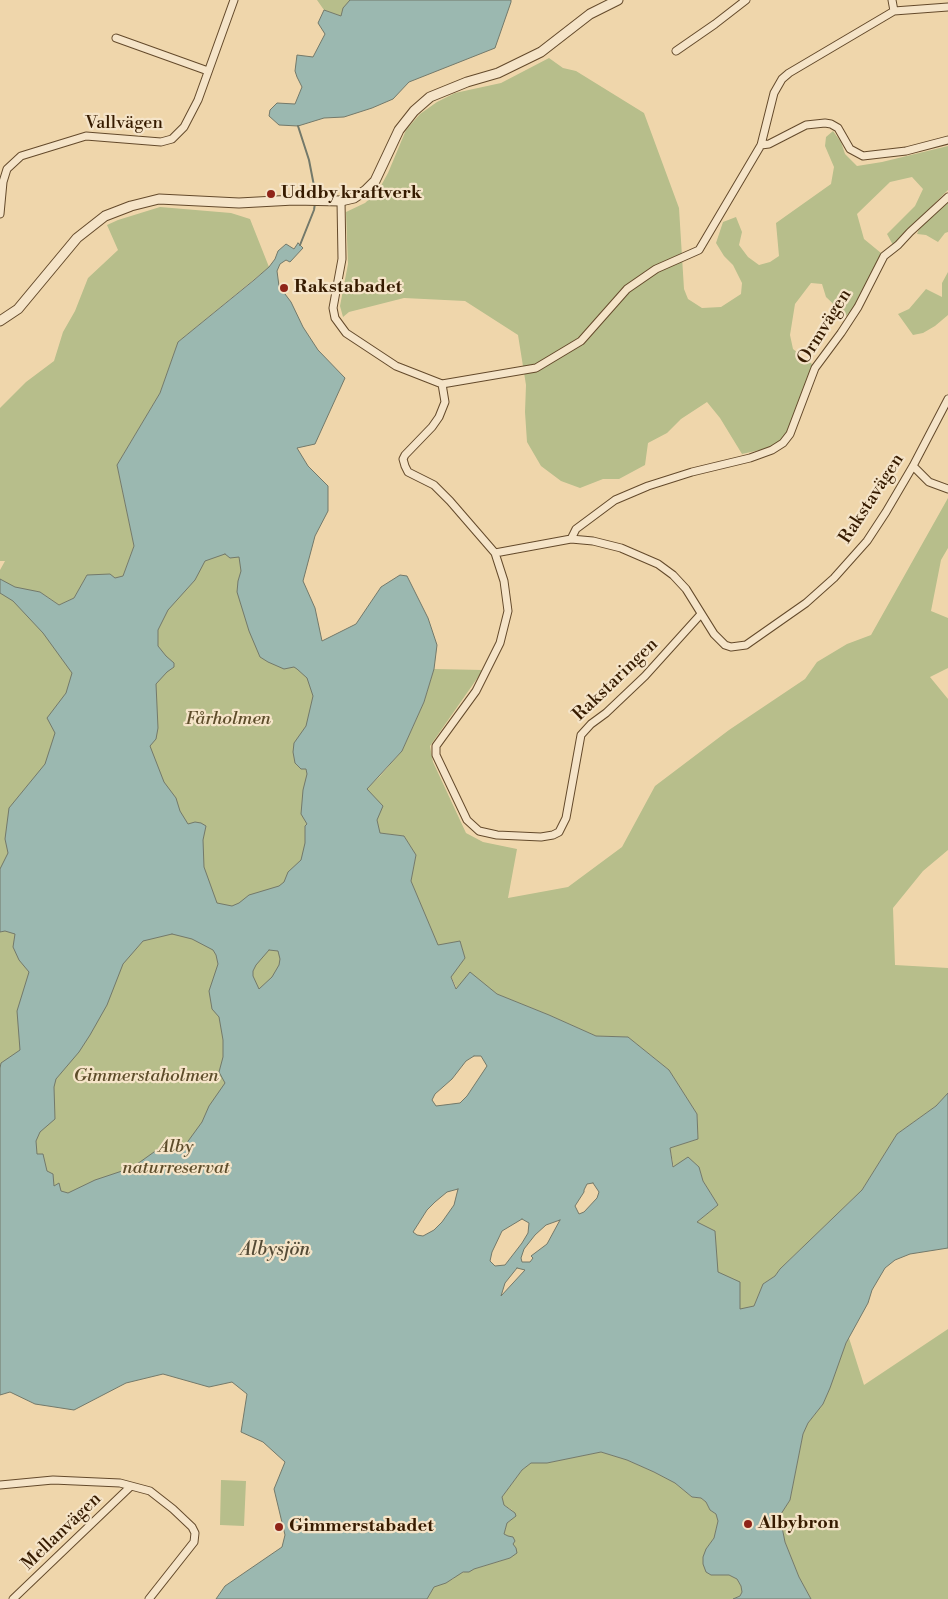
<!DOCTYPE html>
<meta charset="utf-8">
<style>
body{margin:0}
canvas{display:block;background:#efd6ab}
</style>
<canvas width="948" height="1599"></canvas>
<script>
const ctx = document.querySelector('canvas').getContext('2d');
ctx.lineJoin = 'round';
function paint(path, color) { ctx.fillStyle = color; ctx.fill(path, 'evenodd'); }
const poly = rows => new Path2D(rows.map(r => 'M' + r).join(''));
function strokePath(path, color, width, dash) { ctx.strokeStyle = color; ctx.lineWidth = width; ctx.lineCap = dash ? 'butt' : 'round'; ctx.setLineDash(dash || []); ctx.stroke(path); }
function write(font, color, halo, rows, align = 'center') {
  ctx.font = font + ' "Libre Bodoni",serif'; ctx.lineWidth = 4.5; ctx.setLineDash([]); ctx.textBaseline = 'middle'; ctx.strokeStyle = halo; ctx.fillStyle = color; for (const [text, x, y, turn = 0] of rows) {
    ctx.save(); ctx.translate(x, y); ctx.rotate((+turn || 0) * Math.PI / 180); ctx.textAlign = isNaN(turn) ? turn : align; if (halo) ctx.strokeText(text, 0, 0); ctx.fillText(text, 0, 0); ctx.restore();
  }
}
paint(poly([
 [317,0,351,0,343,8,341,16,324,10],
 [549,58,563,68,576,71,644,113,679,208,684,289,688,299,702,308,721,307,741,294,742,283,733,265,724,256,716,243,723,222,736,217,742,232,739,245,748,257,759,265,770,262,779,256,776,223,831,184,834,167,825,146,826,137,833,131,841,142,845,154,857,166,882,162,948,146,948,190,893,245,887,234,915,206,923,189,912,177,890,182,857,214,864,239,881,253,857,304,846,316,826,297,822,284,811,283,795,304,790,335,793,349,812,364,802,396,786,436,773,447,742,454,720,418,707,402,681,419,667,433,648,443,645,465,619,479,603,479,580,488,561,481,541,466,527,442,525,412,526,385,518,335,465,301,404,298,349,312,343,317,340,306,348,264,346,212,365,203,378,191,388,173,406,130,420,114,437,102,455,93,501,83],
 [948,197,948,232,945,233,938,242,926,235,917,234,919,229],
 [160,207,231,213,250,219,269,267,178,342,160,393,117,465,134,546,123,576,115,578,87,575,74,598,59,605,40,592,25,590,75,646,228,448,338,719,357,1312,0,1372,0,570,5,561,0,561,0,408,26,382,54,361,63,332,75,311,88,278,118,250,107,225,118,220],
 [948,272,948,315,935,326,923,333,913,335,898,314,909,309,926,289,942,297,942,283],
 [948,498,948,548,941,560,931,611,948,618,948,668,930,677,948,699,948,850,923,871,893,908,895,965,948,968,948,1093,936,1106,897,1134,862,1190,780,1269,775,1276,763,1284,754,1306,736,1312,717,1272,715,1231,697,1222,718,1205,703,1181,699,1167,688,1158,674,1168,670,1148,698,1139,697,1114,669,1070,628,1037,596,1036,549,1015,497,994,470,973,457,989,451,976,465,958,460,941,438,946,411,881,416,855,404,836,380,833,366,789,380,776,402,751,424,702,434,669,483,670,430,746,433,762,466,833,483,842,517,849,508,898,568,887,622,847,655,786,729,730,805,679,817,662,847,644,871,635],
 [948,1329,948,1599,811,1599,799,1577,785,1542,781,1522,781,1514,790,1500,803,1434,808,1423,823,1404,846,1343,849,1338,864,1385],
 [601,1452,627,1460,654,1472,675,1483,692,1497,701,1498,706,1502,710,1510,716,1514,718,1521,714,1538,706,1549,711,1575,729,1575,737,1579,741,1586,742,1592,740,1596,733,1599,427,1599,434,1587,453,1579,458,1574,510,1558,512,1544,508,1536,504,1534,507,1523,515,1516,512,1510,504,1505,502,1497,522,1470,531,1463,547,1463],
 [221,1480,246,1481,244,1526,220,1525]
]), '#b7be8b');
const water = poly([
 [350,0,511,0,511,2,495,48,409,82,393,99,372,108,344,117,324,118,298,126,279,125,269,116,270,110,277,103,295,104,302,87,297,77,295,71,297,55,313,57,325,34,318,23,324,10,341,16,343,8,350,0],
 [298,243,303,248,290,262,286,260,280,264,277,271,279,286,291,302,303,327,318,350,345,378,315,444,297,448,308,466,328,486,328,511,315,536,303,581,315,608,322,641,356,624,381,587,400,575,407,576,428,618,437,645,434,669,424,702,402,751,367,789,383,806,377,820,380,833,404,836,416,855,411,881,438,945,460,941,465,958,451,977,456,989,470,972,497,994,549,1015,596,1036,628,1037,669,1070,697,1114,698,1139,670,1148,673,1167,688,1157,699,1167,703,1181,718,1205,697,1222,715,1231,718,1272,740,1282,740,1309,754,1306,763,1284,775,1276,780,1269,862,1190,897,1134,936,1106,948,1093,948,1248,910,1254,895,1260,885,1268,872,1290,868,1303,846,1343,830,1388,823,1404,808,1423,803,1434,790,1500,781,1514,781,1522,785,1542,799,1577,811,1599,733,1599,740,1596,742,1592,741,1586,737,1579,729,1575,711,1575,706,1572,703,1564,703,1557,706,1549,714,1538,718,1521,716,1514,710,1510,706,1502,701,1498,692,1497,675,1483,654,1472,627,1460,601,1452,547,1463,531,1463,522,1470,502,1497,504,1505,515,1513,516,1516,507,1523,504,1534,508,1536,513,1537,515,1541,513,1544,516,1548,517,1553,510,1558,474,1569,469,1572,463,1572,446,1583,434,1587,427,1599,216,1599,225,1586,282,1547,285,1535,274,1489,285,1462,263,1442,241,1432,247,1394,232,1382,209,1387,163,1374,126,1383,74,1410,35,1404,10,1392,0,1395,0,1068,1,1063,20,1050,17,1011,29,972,19,960,13,947,15,934,5,931,0,932,0,869,8,853,5,839,9,808,45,764,55,733,47,718,66,693,72,673,43,633,13,601,0,593,0,579,15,587,40,592,59,605,74,598,87,575,110,574,115,578,123,576,134,546,117,465,160,393,178,342,254,280,269,267,275,259,278,251,286,244,294,249,298,243],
 [225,554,230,558,239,557,241,571,238,581,237,592,249,631,260,657,268,662,284,669,294,667,297,669,307,678,313,696,306,726,294,743,293,752,295,763,301,769,306,769,307,774,303,790,301,814,307,824,305,826,305,843,301,860,288,872,284,882,279,886,249,895,239,903,232,906,217,903,204,867,203,840,206,826,201,823,195,822,188,824,180,811,176,798,164,782,150,746,156,739,158,728,156,684,167,672,174,667,174,663,166,656,158,646,158,630,168,610,195,580,205,561,225,554],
 [172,934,192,939,213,950,216,955,218,964,209,991,212,1009,219,1017,223,1040,223,1057,219,1072,225,1083,209,1106,202,1122,186,1144,180,1147,181,1140,168,1142,140,1162,125,1170,95,1180,68,1193,61,1191,59,1183,54,1186,53,1174,47,1171,43,1154,37,1154,36,1141,40,1132,55,1119,54,1087,56,1079,79,1052,90,1035,107,1005,123,964,143,941,172,934],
 [269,950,278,951,280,959,279,965,272,977,259,989,253,976,253,971,256,965,269,950],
 [474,1056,481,1056,487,1066,467,1096,460,1103,436,1106,432,1100,435,1094,452,1079,466,1061,474,1056],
 [593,1183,599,1192,597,1198,584,1212,579,1214,575,1206,584,1192,584,1190,587,1184,593,1183],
 [458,1189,454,1205,442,1222,434,1230,423,1236,417,1235,413,1232,427,1210,435,1202,447,1192,458,1189],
 [522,1219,529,1223,528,1233,522,1243,505,1265,495,1266,490,1261,492,1252,502,1231,522,1219],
 [560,1220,547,1244,531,1256,533,1258,530,1262,522,1262,521,1258,524,1249,535,1235,546,1225,560,1220],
 [517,1268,525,1270,501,1296,505,1283,517,1268]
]);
paint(water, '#9bb8b0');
strokePath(water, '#73796a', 1);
strokePath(poly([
 [298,126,309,160,315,191,315,198],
 [300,245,314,210,315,203]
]), '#73796a', 2);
const minor = poly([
 [892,0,894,11],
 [116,38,208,71],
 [676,51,715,24,746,0],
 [761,145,769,144,806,125,825,123,831,124,838,128,850,149,863,156,906,151,948,140],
 [341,201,342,259,333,308,335,318,346,333,396,366,442,384],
 [0,214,3,182,7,169,21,156,86,136,161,142,172,139,184,127,198,100,234,0],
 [442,384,445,402,439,417,432,427,405,455,403,459,405,466,408,472,434,485,450,501,495,553,504,581,508,611,500,643,476,691,436,746,436,755,467,820,479,831,497,835,541,837,553,835,559,832,566,818,581,735,591,724,606,713,645,676,701,614],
 [442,384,536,368,581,341,627,289,656,269,699,250,761,145,774,93,782,79,789,73,894,11,948,7],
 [913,466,929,482,948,489],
 [571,539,576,529,615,500,648,486,692,472,750,458,772,450,783,443,790,434,815,368,841,333,858,307,884,256,898,245,910,232,948,197],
 [495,553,571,539,593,541,621,548,658,564,673,575,686,589,714,634,725,645,731,647,746,645,806,603,834,578,867,541,886,512,913,466,948,399],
 [0,1485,53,1480,120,1483,150,1491,173,1509,192,1527,195,1533,194,1542,149,1599],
 [13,1599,130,1487]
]);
const tertiary = poly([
 [0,321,18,309,77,238,105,216,131,206,159,199,239,203,294,200,341,201,354,198,366,190,375,181,399,130,414,111,430,97,467,82,498,73,541,52,590,14,618,0]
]);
strokePath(minor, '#644a2b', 9);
strokePath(tertiary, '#644a2b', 11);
strokePath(minor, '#f5e4c8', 7);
strokePath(tertiary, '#f5e4c8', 9);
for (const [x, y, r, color] of [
 [271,194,5,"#8f2418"],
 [284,288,5,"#8f2418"],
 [748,1524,5,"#8f2418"],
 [279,1527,5,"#8f2418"]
]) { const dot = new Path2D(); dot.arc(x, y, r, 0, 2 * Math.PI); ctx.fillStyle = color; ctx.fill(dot); strokePath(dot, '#f5e4c8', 2); }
write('18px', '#361b00', '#f5e4c8', [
 ["Vallvägen",124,124],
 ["Ormvägen",825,327,-58],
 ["Rakstavägen",872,499,-57],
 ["Rakstaringen",616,680,-44],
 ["Mellanvägen",62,1532,-44]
]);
write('bold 18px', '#361b00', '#f5e4c8', [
 ["Uddby kraftverk",281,194],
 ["Rakstabadet",294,288],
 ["Albybron",758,1524],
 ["Gimmerstabadet",289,1527]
], 'left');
write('italic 18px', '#5d4c2a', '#f5e4c8', [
 ["Fårholmen",228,720],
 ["Gimmerstaholmen",146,1077],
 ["Alby",176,1148],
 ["naturreservat",176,1169]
]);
write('italic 19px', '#544a35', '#f5e4c8', [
 ["Albysjön",275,1250]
]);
</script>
